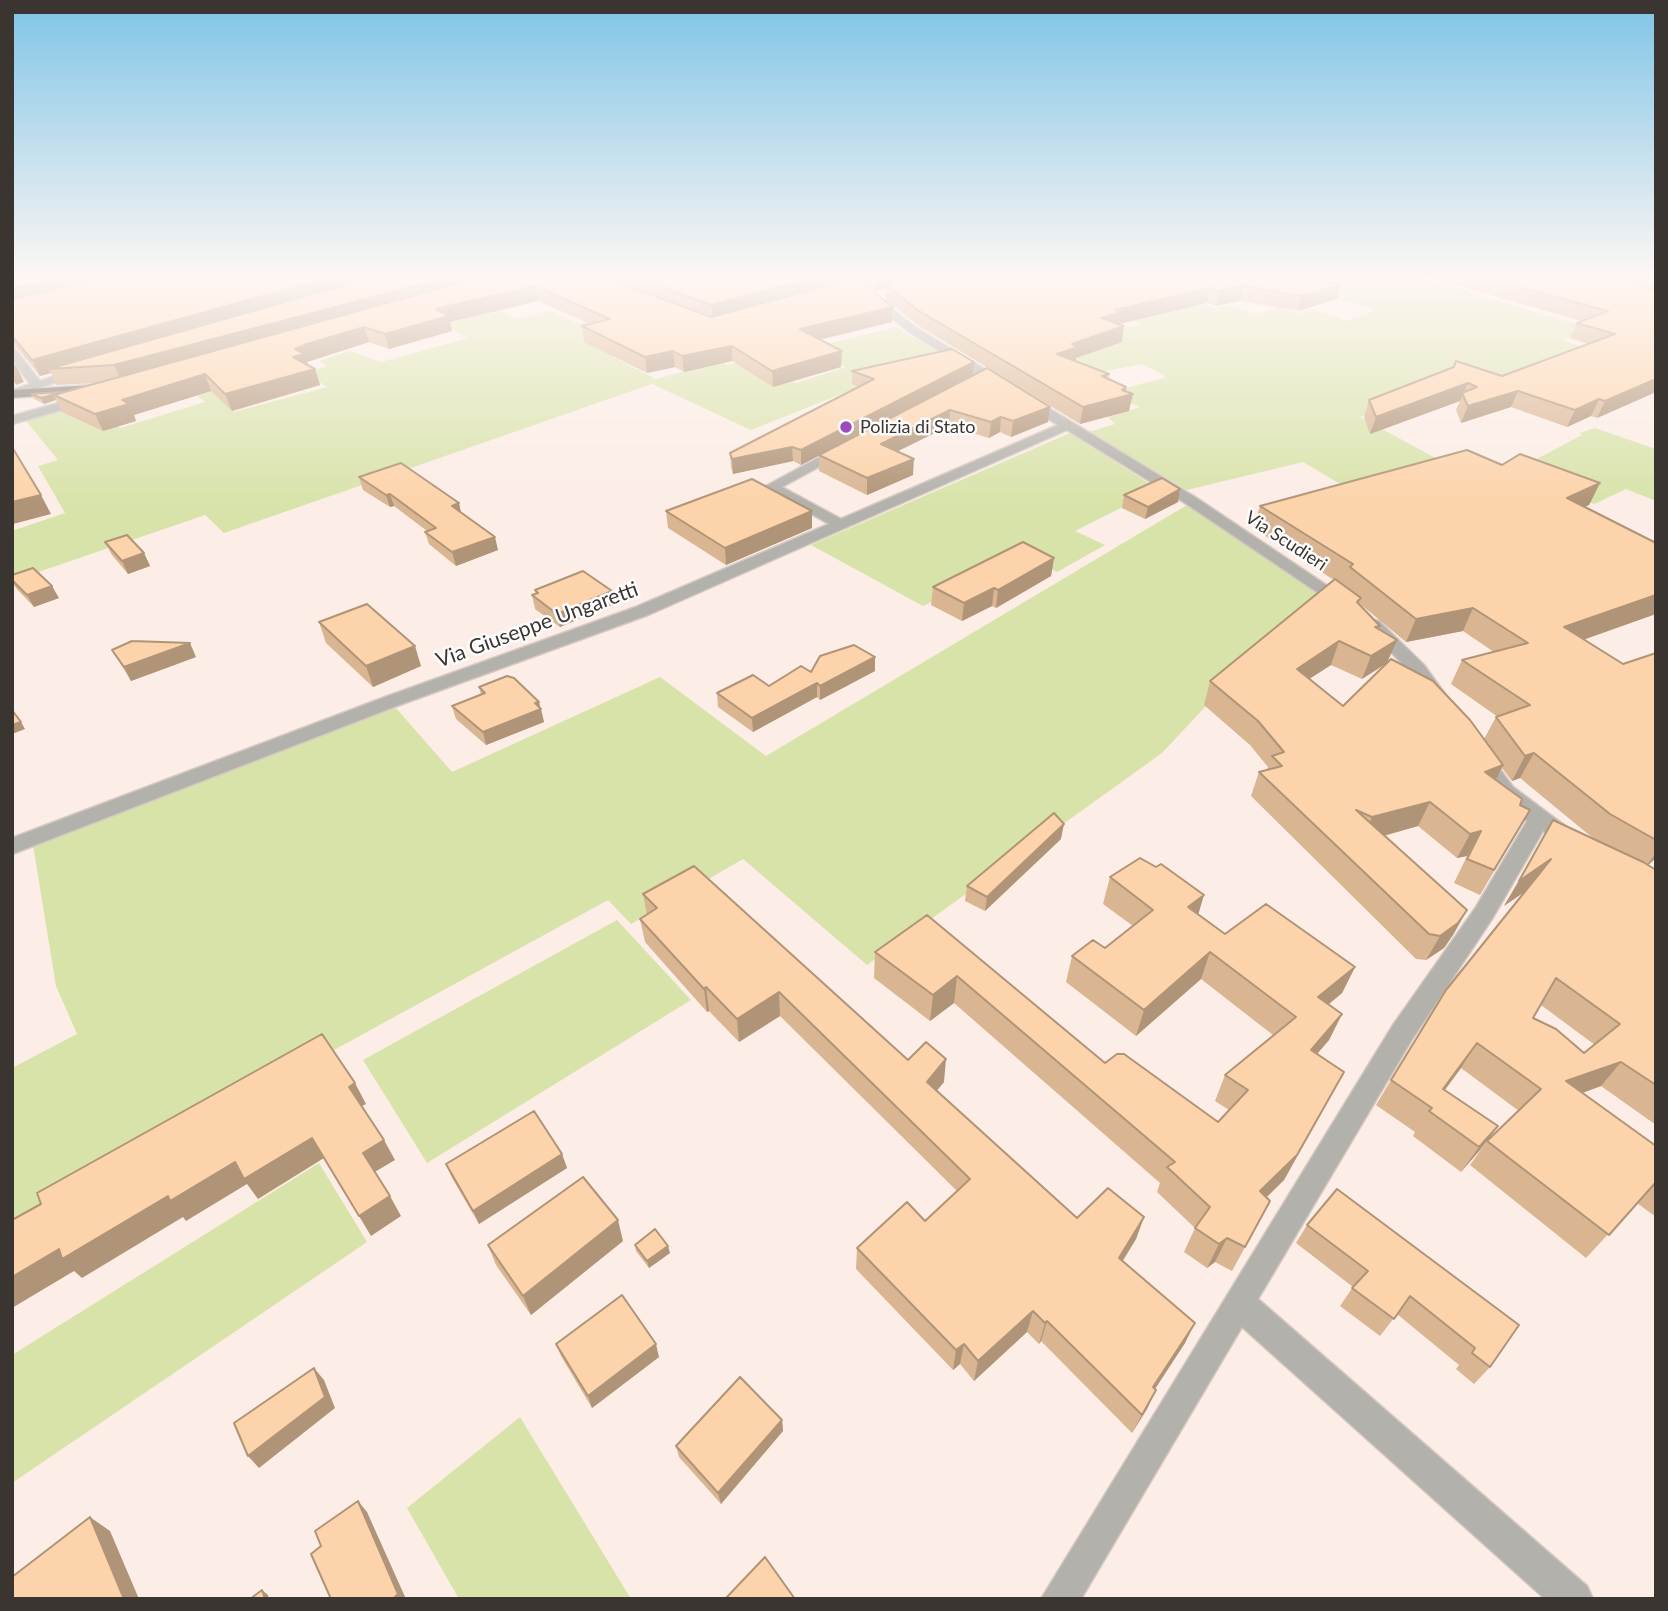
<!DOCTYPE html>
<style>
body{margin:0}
#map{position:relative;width:1668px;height:1611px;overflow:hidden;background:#fcede6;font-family:Lato,sans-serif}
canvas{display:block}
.frame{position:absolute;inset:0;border:14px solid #3b3532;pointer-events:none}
</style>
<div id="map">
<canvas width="1668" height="1611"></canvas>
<div class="frame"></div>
</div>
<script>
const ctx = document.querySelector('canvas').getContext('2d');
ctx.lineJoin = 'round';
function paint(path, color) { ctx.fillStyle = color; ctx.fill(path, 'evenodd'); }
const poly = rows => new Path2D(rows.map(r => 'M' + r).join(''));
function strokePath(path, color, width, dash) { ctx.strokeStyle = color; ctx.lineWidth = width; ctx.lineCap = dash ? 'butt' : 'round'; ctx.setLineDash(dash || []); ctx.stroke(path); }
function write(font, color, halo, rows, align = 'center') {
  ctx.font = font + ' Lato,sans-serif'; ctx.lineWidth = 5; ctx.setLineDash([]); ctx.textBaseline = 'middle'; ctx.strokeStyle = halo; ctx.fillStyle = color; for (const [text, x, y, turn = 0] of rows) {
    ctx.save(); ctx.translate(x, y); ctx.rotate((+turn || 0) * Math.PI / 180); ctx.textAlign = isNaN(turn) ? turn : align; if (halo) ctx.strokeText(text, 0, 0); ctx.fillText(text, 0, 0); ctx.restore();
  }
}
paint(poly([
 [1303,277,1417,277,1594,329,1562,340,1584,348,1491,384,1467,376,1360,417,1456,469,1362,497,1303,462,1187,490,1089,432,1115,424,1108,417,1140,407,1107,393,1167,377,1142,364,1090,374,1071,368,1084,363,1073,358,1100,335,1140,324,1124,317,1206,305,1216,308,1227,305,1257,314,1278,307,1298,313,1311,309,1346,321,1376,310,1285,283],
 [496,309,518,319,548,310,580,324,613,315,667,338,611,356,656,379,721,361,727,365,747,360,796,383,846,367,808,349,896,327,941,354,751,430,652,384,224,533,205,515,12,581,12,531,65,513,38,466,58,460,26,421,86,404,120,428,205,402,196,395,215,389,234,412,327,387,306,373,328,366,319,361,350,351,381,362,468,338,444,325],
 [1595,428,1656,449,1656,501,1626,489,1594,504,1514,471,1582,435,1579,433],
 [1070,433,1158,489,1075,531,1105,545,1057,572,1023,556,923,606,811,545],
 [1187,505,1330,601,1206,706,1162,753,867,965,743,859,631,924,608,900,334,1050,12,1237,12,1068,77,1034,56,986,33,845,396,708,452,772,660,677,766,756],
 [617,920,691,1000,427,1163,363,1060],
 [319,1163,367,1242,12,1483,12,1355],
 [520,1417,631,1599,459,1599,407,1508]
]), '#d8e3aa');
const minor = poly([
 [841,277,852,277,917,328,1195,497,1356,605,1348,610,1342,609,1185,503,1067,430,648,615,402,704,12,854,12,838,388,696,636,607,829,524,764,487,838,447,850,450,782,487,841,519,1058,425,909,332,841,277],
 [12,345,40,381,78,368,84,372,12,398,12,390,30,384,12,359,12,345],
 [86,395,92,399,90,402,12,424,12,416,86,395],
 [1373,620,1379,621,1424,665,1447,697,1445,701,1431,701,1412,673,1367,629,1364,625,1367,621,1373,620],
 [1481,751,1488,753,1513,787,1584,840,1581,845,1573,848,1543,831,1492,919,1411,1041,1258,1299,1587,1586,1593,1599,1545,1599,1242,1327,1081,1599,1041,1599,1393,1025,1476,907,1527,821,1499,797,1474,761,1471,757,1474,753,1481,751]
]);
const major = poly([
 [108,384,114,388,112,391,12,398,12,390,108,384]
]);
strokePath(minor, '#d5c8c2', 3);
strokePath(major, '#d5c8c2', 3);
paint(minor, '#b3b1ab');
paint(major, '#807c72');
paint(poly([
 [12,277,845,277,845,281,892,322,820,340,842,351,841,367,773,387,732,361,684,372,675,367,647,373,584,342,582,326,590,324,538,301,450,322,452,331,389,349,369,342,307,362,308,365,315,369,320,385,232,411,211,391,134,415,136,421,103,431,62,412,56,400,44,404,34,399,31,394,63,393,100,383,56,385,51,373,40,376,12,342],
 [856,277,1367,277,1341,285,1337,299,1298,311,1240,301,1216,306,1207,303,1119,324,1122,342,1076,358,1076,361,1109,374,1108,379,1126,387,1126,391,1129,411,1080,424,919,326,886,300,886,288,875,291],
 [1426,277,1656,277,1656,392,1597,418,1591,416,1567,427,1511,407,1461,423,1456,410,1460,401,1370,434,1364,417,1369,400,1502,376,1588,344,1570,338,1577,323,1582,321],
 [974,362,973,375,890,418,987,368,1048,422,1011,437,1000,432,989,438,949,426,897,451,913,475,867,495,819,471,819,455,801,465,793,461,733,474,731,467,730,453,859,387,852,384,852,371],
 [1502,465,1600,483,1589,505,1584,507,1656,543,1656,616,1653,615,1584,639,1623,664,1656,653,1656,858,1648,865,1656,870,1656,1125,1601,1086,1582,1093,1656,1146,1656,1217,1637,1203,1586,1258,1470,1165,1487,1141,1519,1111,1461,1068,1445,1090,1498,1126,1480,1150,1461,1172,1413,1136,1415,1132,1376,1105,1391,1080,1525,891,1504,906,1553,820,1594,839,1520,778,1512,781,1502,768,1496,780,1520,805,1530,810,1480,895,1454,883,1467,856,1457,858,1418,826,1384,836,1467,910,1453,935,1444,948,1426,960,1416,959,1251,796,1259,772,1267,770,1268,767,1250,745,1204,705,1210,681,1334,580,1253,528,1260,506],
 [1359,603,1406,642,1463,631,1494,652,1462,660,1451,684,1498,717,1496,717,1484,739,1387,662,1379,629],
 [1386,663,1343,706,1309,679,1331,665,1362,679],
 [1541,1005,1595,1045,1584,1053,1533,1018],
 [359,477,461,512,498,550,456,566,429,544,425,532,427,531,394,506,390,507,363,490],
 [1180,489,1178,502,1145,519,1122,508,1124,495],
 [666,511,812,511,812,528,726,565,668,528],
 [105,542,144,553,150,566,128,574,112,555],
 [1054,558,1051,576,996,608,992,606,962,621,931,605,933,587],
 [12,575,59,598,34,607,16,588,12,582],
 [535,590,612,591,614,604,560,627,535,609,532,595,536,594],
 [319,622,421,666,373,687,326,643],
 [112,650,196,657,131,681,120,663],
 [875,671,820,700,817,697,753,732,718,707,717,693,769,686,811,672],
 [479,687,541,709,544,722,486,745,456,719,452,706,481,695],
 [1061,839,985,911,965,901,967,886],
 [1110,877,1198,914,1225,934,1355,967,1342,993,1329,1004,1342,1014,1329,1040,1317,1054,1344,1072,1284,1180,1266,1198,1270,1201,1232,1271,1215,1262,1207,1268,1184,1252,1195,1228,1157,1192,1160,1183,954,1003,930,1021,874,978,875,952,927,915,1105,1063,1218,1122,1229,1110,1215,1101,1225,1075,1273,1035,1201,979,1136,1036,1066,982,1072,956,1105,948,1133,926,1103,904],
 [643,894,944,1082,937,1090,1077,1218,1144,1217,1136,1239,1123,1261,1185,1343,1155,1388,1147,1409,1132,1433,1041,1341,1039,1344,1027,1332,974,1381,960,1364,953,1370,856,1269,857,1248,925,1221,957,1191,780,1016,739,1042,709,1011,707,1012,645,942,640,919,647,915],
 [562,1154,567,1168,479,1224,452,1178,446,1164],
 [1307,1225,1519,1325,1490,1367,1474,1384,1456,1369,1459,1365,1397,1314,1380,1336,1340,1306,1353,1287,1296,1243],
 [623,1241,531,1315,496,1265,488,1245],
 [635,1245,670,1253,649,1268,636,1251],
 [556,1344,659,1357,592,1408,561,1356],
 [782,1420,783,1431,721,1504,679,1457,676,1446]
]), '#d9b592');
paint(poly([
 [66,277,141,277,12,304,12,288],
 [331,277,376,277,48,369,51,373,40,376,32,360],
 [450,277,507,277,121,381,114,365],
 [816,277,845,277,845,284,713,320,712,305],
 [875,277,922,277,886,285,886,288,875,291],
 [1321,277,1367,277,1313,292,1317,278],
 [1341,285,1337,299,1298,311,1302,296],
 [535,286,538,301,450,322,452,331,389,349,385,334,436,309],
 [1244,286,1240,301,1216,306,1219,291],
 [1210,288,1207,303,1119,324,1118,328,1101,318,1115,310],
 [893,307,892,322,800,344,800,329],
 [1124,326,1122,342,1076,358,1076,363,1057,354,1072,344],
 [364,327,369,342,307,362,309,370,293,357,295,349],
 [732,346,732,361,684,372,682,356],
 [673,351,675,367,647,373,645,357],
 [842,351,841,367,773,387,772,371],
 [974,362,973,375,801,465,801,450],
 [16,365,24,382,16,385,12,378,12,367],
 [315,369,320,385,232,411,225,394],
 [205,374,211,391,134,415,136,421,103,431,95,414,122,400],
 [1656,379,1656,392,1597,418,1605,401],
 [1468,383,1460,401,1370,434,1376,417],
 [1126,387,1125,396,1133,394,1129,411,1080,424,1083,407],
 [1518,391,1511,407,1461,423,1468,406],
 [62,392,54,395,56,400,44,404,41,398],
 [1599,399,1591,416,1567,427,1575,410],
 [1050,407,1048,422,1011,437,1013,421],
 [950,410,949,426,880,460,881,444],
 [1001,417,1000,432,989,438,991,422],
 [792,447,793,461,733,474,732,459],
 [914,459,913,475,867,495,867,478],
 [1600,483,1589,505,1556,520,1567,498],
 [1180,489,1178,502,1145,519,1148,507],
 [390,494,394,506,390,507,386,495],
 [41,495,51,514,13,524,12,502],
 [459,503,462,516,452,506],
 [812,511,812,528,726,565,725,548],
 [495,537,498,550,456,566,452,552],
 [144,553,150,566,128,574,122,561],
 [1054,558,1051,576,996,608,998,590],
 [52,586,59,598,34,607,27,595],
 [994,588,992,606,962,621,964,603],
 [612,591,614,604,560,627,557,614],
 [1656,595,1656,610,1653,615,1552,651,1564,627],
 [1473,608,1463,631,1406,642,1416,619],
 [1397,640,1387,663,1362,679,1371,656],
 [1339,641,1331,665,1289,692,1297,669],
 [190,643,196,657,131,681,124,667],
 [415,646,421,666,373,687,366,666],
 [875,657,875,671,820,700,820,686],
 [817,683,817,697,753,732,752,718],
 [539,702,544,722,486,745,483,732],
 [21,722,25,729,12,734,12,725],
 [1534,753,1520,778,1512,781,1525,756],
 [1503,765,1491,790,1485,772],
 [1430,802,1418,826,1361,842,1372,817],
 [1064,824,1061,839,985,911,987,897],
 [1481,831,1467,856,1457,858,1470,834],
 [1656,853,1656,858,1644,869],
 [1551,859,1536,884,1504,906,1519,881],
 [1204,895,1196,922,1188,907],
 [1467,910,1453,935,1444,948,1426,960,1440,936],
 [1210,952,1201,979,1136,1036,1144,1010],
 [1355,967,1342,993,1306,1023,1318,997],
 [957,976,954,1003,930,1021,933,995],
 [706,987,709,1011,707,1012,704,989],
 [779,992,780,1016,739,1042,737,1019],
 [1342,1014,1329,1040,1298,1076,1311,1050],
 [1477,1043,1461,1068,1431,1108,1443,1089],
 [946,1059,944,1082,925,1105,927,1082],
 [1621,1062,1601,1086,1547,1106,1566,1081],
 [1344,1072,1284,1180,1247,1216,1260,1191],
 [355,1083,366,1104,360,1107,349,1087],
 [1498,1126,1480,1150,1461,1172,1479,1147],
 [312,1138,324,1158,258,1199,247,1184,186,1221,183,1217,82,1278,74,1271,12,1308,12,1277,59,1249,235,1162],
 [384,1140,395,1160,373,1173,363,1153],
 [562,1154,567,1168,479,1224,473,1211],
 [390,1196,401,1216,371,1236,359,1216],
 [1144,1217,1136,1239,1111,1279,1119,1258],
 [618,1220,623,1241,531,1315,523,1296],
 [1227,1238,1215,1262,1207,1268,1219,1244],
 [668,1246,670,1253,649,1268,647,1261],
 [1033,1311,1027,1332,974,1381,978,1361],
 [1047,1321,1041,1341,1039,1344,1045,1323],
 [1195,1323,1185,1343,1144,1406,1153,1387],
 [656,1344,659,1357,592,1408,588,1396],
 [964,1344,960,1364,953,1370,956,1350],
 [314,1368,324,1380,335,1408,259,1468,248,1456],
 [1156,1390,1147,1409,1132,1433,1142,1415],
 [782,1420,783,1431,721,1504,718,1493],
 [358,1501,367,1512,406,1599,393,1599],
 [90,1517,110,1531,139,1599,124,1599],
 [262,1590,268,1595,269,1599,265,1599]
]), '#b09477');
const building = poly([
 [12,277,66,277,12,288,12,277],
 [108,277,331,277,32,360,12,336,12,299,108,277],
 [367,277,450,277,114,365,48,369,359,281,367,277],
 [481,277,604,277,711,317,856,278,893,307,800,329,842,351,772,371,732,346,682,356,673,351,645,357,582,326,610,319,535,286,436,309,449,316,385,334,364,327,307,344,295,349,304,354,293,357,315,369,225,394,205,374,122,400,129,404,95,414,54,395,481,277],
 [632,277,816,277,712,305,632,277],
 [912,277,1321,277,1317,278,1341,285,1302,296,1244,286,1219,291,1210,288,1115,310,1121,312,1101,318,1124,326,1072,344,1078,347,1057,354,1109,374,1102,376,1126,387,1122,390,1133,394,1083,407,919,311,886,285,912,277],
 [1483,277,1612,277,1656,291,1656,379,1605,401,1599,399,1575,410,1518,391,1468,406,1462,393,1477,387,1468,383,1376,417,1369,400,1454,367,1456,361,1502,376,1615,334,1577,323,1608,311,1483,277],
 [952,349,974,362,801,450,792,447,732,459,730,453,874,379,852,371,952,349],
 [987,368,1050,407,1013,421,1001,417,991,422,950,410,881,444,914,459,867,478,819,455,987,368],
 [62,392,41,398,31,394,62,392],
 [12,447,41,495,12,502,12,447],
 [1467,450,1502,465,1520,454,1600,483,1567,498,1656,543,1656,595,1564,627,1623,664,1656,653,1656,840,1610,814,1534,753,1525,756,1496,717,1530,705,1462,660,1528,643,1473,608,1416,619,1350,567,1353,564,1260,506,1467,450],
 [401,463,459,503,452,506,495,537,452,552,425,532,436,528,390,494,386,495,359,477,401,463],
 [1162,478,1180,489,1148,507,1124,495,1162,478],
 [752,479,812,511,725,548,666,511,752,479],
 [127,535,144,553,122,561,105,542,127,535],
 [1023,542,1054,558,998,590,994,588,964,603,933,587,1023,542],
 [33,568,52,586,27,595,12,580,12,575,33,568],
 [583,571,612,591,557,614,532,595,538,593,535,590,583,571],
 [1335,579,1361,598,1357,602,1380,626,1375,627,1397,640,1371,656,1339,641,1297,669,1343,706,1391,659,1433,681,1470,720,1503,765,1485,772,1522,799,1520,805,1530,810,1494,870,1467,859,1481,831,1470,834,1430,802,1372,817,1356,810,1467,910,1458,923,1440,936,1429,934,1259,772,1282,766,1272,756,1284,752,1258,721,1210,681,1335,579],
 [367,604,415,646,366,666,319,622,367,604],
 [132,641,190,643,124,667,112,650,132,641],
 [854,645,875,657,820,686,817,683,752,718,717,693,753,675,769,686,801,666,811,672,820,656,854,645],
 [507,676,514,678,539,702,535,703,541,709,483,732,452,706,485,693,479,687,507,676],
 [12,710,21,722,12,725,12,710],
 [1054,813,1064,824,987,897,967,886,1054,813],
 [1553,820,1643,862,1656,870,1656,1085,1621,1062,1566,1081,1656,1146,1656,1182,1609,1235,1487,1141,1541,1089,1477,1043,1443,1089,1498,1126,1479,1147,1429,1111,1432,1108,1391,1080,1446,990,1551,859,1519,881,1553,820],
 [1556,978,1620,1024,1584,1053,1556,1029,1533,1018,1556,978],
 [1140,858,1156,867,1161,864,1204,895,1188,907,1225,934,1266,904,1355,967,1318,997,1342,1014,1311,1050,1344,1072,1297,1155,1260,1191,1270,1201,1245,1247,1227,1238,1219,1244,1195,1228,1210,1207,1167,1167,1175,1162,957,976,933,995,875,952,927,915,1105,1063,1117,1054,1124,1054,1218,1122,1248,1090,1225,1075,1296,1017,1210,952,1144,1010,1072,956,1093,940,1105,948,1153,910,1110,877,1140,858],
 [694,866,908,1060,926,1042,946,1059,927,1082,1077,1218,1108,1188,1144,1217,1119,1258,1195,1323,1153,1387,1156,1390,1142,1415,1047,1321,1045,1323,1033,1311,978,1361,964,1344,956,1350,857,1248,907,1202,925,1221,970,1179,779,992,737,1019,706,987,704,989,640,919,657,908,643,894,694,866],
 [322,1034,355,1083,349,1087,384,1140,363,1153,390,1196,359,1216,312,1138,244,1179,235,1162,170,1201,168,1196,62,1259,59,1249,12,1277,12,1220,41,1204,37,1193,322,1034],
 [534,1111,562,1154,473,1211,446,1164,534,1111],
 [583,1177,618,1220,523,1296,488,1245,583,1177],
 [1337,1189,1519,1325,1490,1367,1472,1353,1475,1348,1410,1296,1394,1319,1352,1288,1368,1271,1307,1225,1337,1189],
 [655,1229,668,1246,647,1261,635,1245,655,1229],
 [622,1295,656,1344,588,1396,556,1344,622,1295],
 [314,1368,325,1397,248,1456,234,1423,314,1368],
 [740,1377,782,1420,718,1493,676,1446,740,1377],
 [358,1501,398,1594,393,1599,331,1599,311,1554,321,1546,315,1531,358,1501],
 [90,1517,124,1599,12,1599,12,1577,90,1517],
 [765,1557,795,1599,727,1599,726,1598,765,1557],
 [262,1590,265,1599,250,1599,262,1590]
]);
paint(building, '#fcd3aa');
strokePath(building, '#b09477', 2);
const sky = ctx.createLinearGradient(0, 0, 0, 503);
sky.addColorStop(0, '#7fc4e7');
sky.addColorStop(0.55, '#fef7f4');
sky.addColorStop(1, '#fef7f400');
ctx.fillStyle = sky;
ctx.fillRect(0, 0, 1668, 503);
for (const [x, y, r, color] of [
 [846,427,7,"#9d4bba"]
]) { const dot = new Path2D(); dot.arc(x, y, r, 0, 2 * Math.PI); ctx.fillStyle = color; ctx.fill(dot); strokePath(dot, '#fdfdfd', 2.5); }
write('18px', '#3b3532', '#fdfdfd', [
 ["Polizia di Stato",860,427]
], 'left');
write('18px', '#3b3532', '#fdfdfd', [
 ["Via Scudieri",1286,541,33]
]);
write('21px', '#3b3532', '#fdfdfd', [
 ["Via Giuseppe Ungaretti",537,625,-20]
]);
</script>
